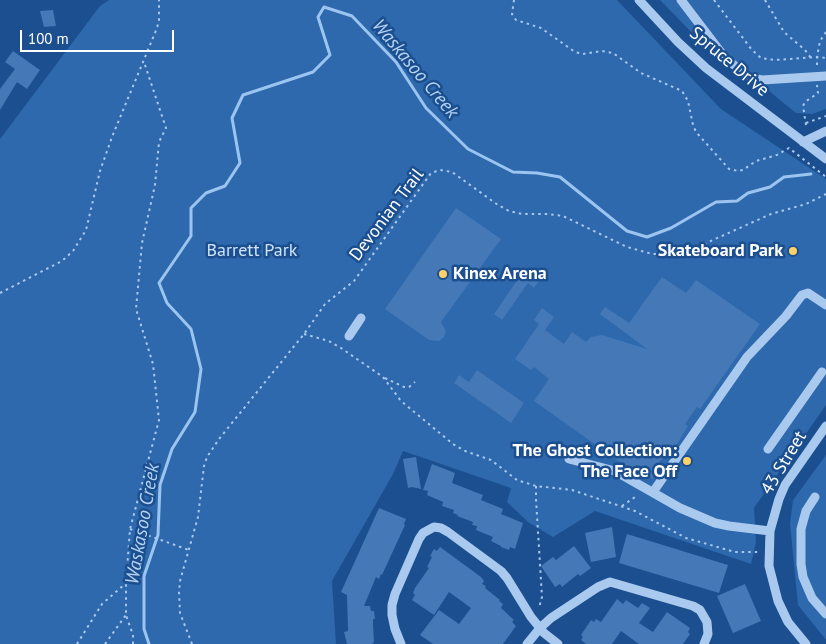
<!DOCTYPE html>
<style>
body{margin:0}
#map{position:relative;width:826px;height:644px;overflow:hidden;background:#1b4f8f;font-family:"PT Sans",sans-serif}
canvas{display:block}
.scale{position:absolute;left:20px;top:30px;width:154px;height:22px;box-sizing:border-box;border:2px solid #fff;border-top:0;padding-left:6px;font-size:15px;line-height:18px;white-space:nowrap;color:#fff;-webkit-text-stroke:4px #1b4f8f;paint-order:stroke}
</style>
<div id="map">
<canvas width="826" height="644"></canvas>
<div class="scale">100 m</div>
</div>
<script>
const ctx = document.querySelector('canvas').getContext('2d');
ctx.lineJoin = 'round';
function paint(path, color) { ctx.fillStyle = color; ctx.fill(path, 'evenodd'); }
const poly = rows => new Path2D(rows.map(r => 'M' + r).join(''));
function strokePath(path, color, width, dash) { ctx.strokeStyle = color; ctx.lineWidth = width; ctx.lineCap = dash ? 'butt' : 'round'; ctx.setLineDash(dash || []); ctx.stroke(path); }
function write(font, color, halo, rows, align = 'center') {
  ctx.font = font + ' "PT Sans",sans-serif'; ctx.lineWidth = 5; ctx.setLineDash([]); ctx.textBaseline = 'middle'; ctx.strokeStyle = halo; ctx.fillStyle = color; for (const [text, x, y, turn = 0] of rows) {
    ctx.save(); ctx.translate(x, y); ctx.rotate((+turn || 0) * Math.PI / 180); ctx.textAlign = isNaN(turn) ? turn : align; if (halo) ctx.strokeText(text, 0, 0); ctx.fillText(text, 0, 0); ctx.restore();
  }
}
paint(poly([
 [109,0,617,0,721,109,826,179,826,405,754,508,756,542,751,564,595,511,553,537,528,522,507,502,511,488,403,451,393,474,332,581,336,644,0,644,0,139,100,6],
 [660,0,826,0,826,109,812,114,796,113,743,70,694,35],
 [826,455,826,640,798,605,790,524,793,500]
]), '#2e69ad');
strokePath(poly([
 [149,644,144,629,144,576,158,535,160,485,172,449,195,412,201,369,191,329,167,303,159,283,191,236,191,208,206,193,225,186,240,163,232,118,243,95,313,72,330,55,318,17,324,7,352,16,396,62,426,108,468,149,513,172,537,173,560,177,627,231,647,237,671,228,716,202,737,201,748,193,770,187,784,177,811,174]
]), '#9cc4f0', 3);
paint(poly([
 [53,10,56,26,44,27,40,11],
 [13,51,40,70,27,89,17,82,0,110,0,89,15,69,5,62],
 [456,208,501,239,441,322,446,331,444,337,439,341,429,340,385,309],
 [525,269,540,279,534,288,528,283,502,320,494,314],
 [662,277,686,293,696,280,760,324,700,409,697,407,685,424,688,426,673,451,660,461,653,479,650,477,645,480,534,401,549,379,534,367,531,370,515,359,539,324,534,320,542,308,554,317,545,330,564,344,572,332,586,342,591,337,602,335,647,349,600,314,605,307,629,323],
 [477,370,524,403,511,423,454,383,459,375,469,382],
 [416,457,421,489,412,487,408,488,403,459],
 [432,464,455,473,452,483,483,495,481,500,503,509,501,514,523,523,515,549,510,547,509,550,501,547,501,546,491,541,493,537,476,530,477,526,472,525,473,522,457,516,458,515,453,513,454,510,442,506,443,502,427,495,428,491,423,490],
 [379,508,406,519,404,524,405,525,382,575,381,574,379,579,376,577,364,606,370,606,371,611,374,611,375,619,373,619,373,625,374,642,372,644,347,644,344,632,348,631,347,595,341,592],
 [612,527,616,557,591,562,585,533],
 [627,534,728,565,719,593,619,563],
 [574,546,591,568,580,576,578,574,562,587,560,584,555,587,541,566,553,557,556,560],
 [440,547,481,577,484,581,482,584,486,586,485,588,500,600,499,601,503,604,501,608,514,620,512,622,516,626,503,644,433,644,420,635,439,610,459,624,471,608,449,592,434,615,412,600,415,595,413,593,415,588,429,568,427,567,432,557,430,556,434,549,437,551],
 [745,584,761,621,733,633,717,596],
 [617,599,623,604,626,600,638,608,642,603,650,608,639,623,653,632,667,612,690,628,688,632,690,634,683,644,639,644,621,631,612,644,586,644,581,640,583,637,581,635,591,620,594,622,596,619,601,622]
]), '#4478b7');
strokePath(poly([
 [514,0,512,14,516,20,541,28,575,52,583,54,602,51,613,53,641,73,682,91,688,101,693,125,696,132,729,169,738,171,743,170,756,161,777,155,789,148,826,177],
 [714,0,752,50,761,58,775,60,817,57,817,68],
 [765,0,784,32,805,50,811,58],
 [826,32,820,41,817,57,826,58],
 [806,123,826,116],
 [806,125,803,106,805,102,818,93,817,85],
 [0,293,62,261,73,251,86,230,100,171,112,137,157,28,159,20,159,0],
 [304,334,329,341,341,348,383,377,401,401,453,444,465,451,491,460,517,480,536,486,572,490,635,511,686,538,735,552,761,552],
 [385,378,404,387,409,387,415,382],
 [536,486,536,499,542,597,539,608],
 [622,506,638,495],
 [130,529,189,550],
 [77,644,102,604,125,584],
 [105,644,126,615],
 [133,644,133,635,127,618,126,613,126,583,130,529,159,420,153,364,136,309,142,243,155,185,159,142,166,128,144,62],
 [192,644,180,613,179,592,180,581,198,517,204,466,207,457,219,439,304,334,325,304,354,281,431,173,440,170,452,172,498,205,509,211,522,214,548,214,563,216,627,247,652,254,671,254,695,248,771,214,806,204,826,194]
]), '#a9c9ee', 2, [2.5, 4]);
strokePath(poly([
 [639,0,678,42,706,68,826,159],
 [681,0,726,59,751,78,762,80,826,76],
 [803,142,826,131],
 [349,336,361,318],
 [768,449,822,372],
 [569,459,615,471,680,508,715,523,729,526,770,531],
 [653,492,747,357,786,316,802,295,808,293,826,305],
 [815,497,806,511,801,529,801,564,803,577,812,598,826,614],
 [401,644,395,629,392,615,392,605,395,594,419,539,423,533,434,527,441,528,448,532,501,571,507,578,531,617,544,633,558,644],
 [527,644,540,628,551,618,598,587,610,582,693,606,700,610,707,622,708,634,704,644],
 [806,644,788,622,778,601,769,566,770,531,779,499,785,485,826,426]
]), '#a9c9ee', 9);
for (const [x, y, r, color] of [
 [793,251,5,"#ffd166"],
 [443,274,5,"#ffd166"],
 [687,461,5,"#ffd166"]
]) { const dot = new Path2D(); dot.arc(x, y, r, 0, 2 * Math.PI); ctx.fillStyle = color; ctx.fill(dot); strokePath(dot, '#1b4f8f', 2); }
write('18px', '#fff', '#1b4f8f', [
 ["Spruce Drive",729,62,40],
 ["Devonian Trail",387,215,-53],
 ["43 Street",784,463,-59]
]);
write('18px', '#cfe3fa', '#1b4f8f', [
 ["Barrett Park",252,251]
]);
write('bold 18px', '#fff', '#1b4f8f', [
 ["Skateboard Park",783,251],
 ["Kinex Arena",453,274,"left"],
 ["The Ghost Collection:",677,451],
 ["The Face Off",677,472]
], 'right');
write('italic 19px', '#b5d3f5', '#1b4f8f', [
 ["Waskasoo Creek",415,69,50],
 ["Waskasoo Creek",143,524,-80]
]);
</script>
